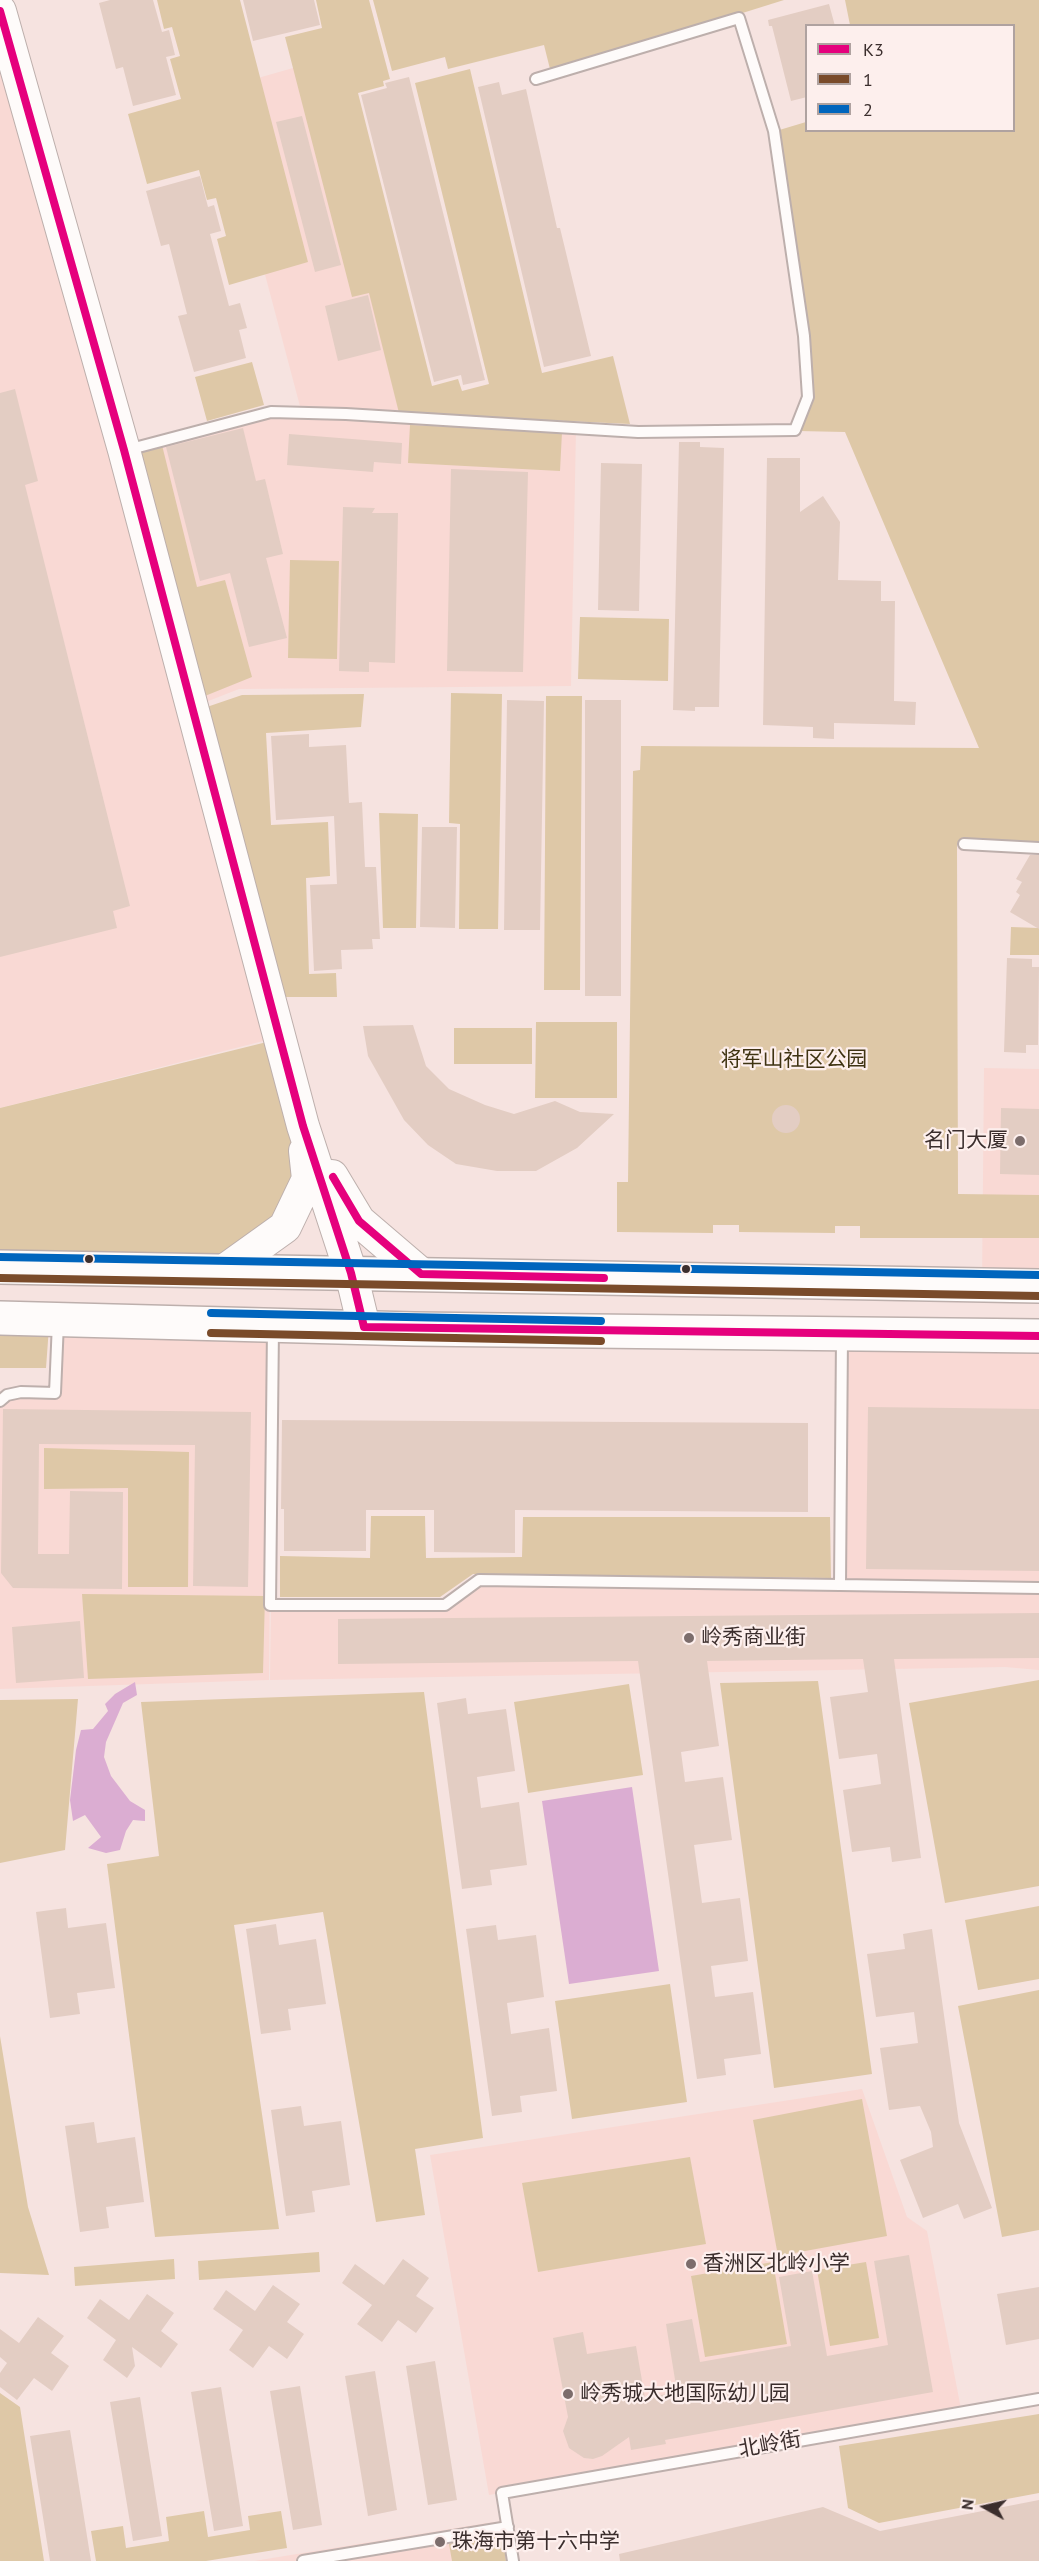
<!DOCTYPE html>
<meta charset="utf-8">
<style>
body{margin:0}
#map{position:relative;width:1039px;height:2561px;overflow:hidden;background:#f6e3e0;font-family:"PT Sans",sans-serif}
canvas{display:block}
.legend{position:absolute;left:805px;top:24px;width:210px;height:108px;box-sizing:border-box;background:#fdefed;border:2px solid #afa2a0;margin:0;padding:8px 10px;list-style:none;font-size:18px;color:#3b2e2d}
.legend li{display:flex;align-items:center;gap:12px;height:30px}
.legend b{width:30px;border:2px solid #afa2a0}
.north{position:absolute;left:955px;top:2477px;width:60px;height:60px;-webkit-text-stroke:4px #fdefed;paint-order:stroke;rotate:278deg;font-size:16px;font-weight:700;line-height:24px;text-align:center;color:#3b2e2d}
.north::after{content:'';display:block;margin:auto;width:21px;height:27px;background:#3b2e2d;clip-path:polygon(50% 0,100% 100%,50% 72%,0 100%)}
</style>
<div id="map">
<canvas width="1039" height="2561"></canvas>
<ul class="legend">
<li><b style="height:8px;background:#e5007d"></b>K3</li>
<li><b style="height:8px;background:#7a4b2a"></b>1</li>
<li><b style="height:8px;background:#0065bd"></b>2</li>
</ul>
<div class="north">N</div>
</div>
<script>
const ctx = document.querySelector('canvas').getContext('2d');
ctx.lineJoin = 'round';
function paint(path, color) { ctx.fillStyle = color; ctx.fill(path, 'evenodd'); }
const poly = rows => new Path2D(rows.map(r => 'M' + r).join(''));
function strokePath(path, color, width, dash) { ctx.strokeStyle = color; ctx.lineWidth = width; ctx.lineCap = dash ? 'butt' : 'round'; ctx.setLineDash(dash || []); ctx.stroke(path); }
function write(font, color, halo, rows, align = 'center') {
  ctx.font = font + ' "PT Sans","Noto Sans SC",sans-serif'; ctx.lineWidth = 4.5; ctx.setLineDash([]); ctx.textBaseline = 'middle'; ctx.strokeStyle = halo; ctx.fillStyle = color; for (const [text, x, y, turn = 0] of rows) {
    ctx.save(); ctx.translate(x, y); ctx.rotate((+turn || 0) * Math.PI / 180); ctx.textAlign = isNaN(turn) ? turn : align; if (halo) ctx.strokeText(text, 0, 0); ctx.fillText(text, 0, 0); ctx.restore();
  }
}
paint(poly([
 [0,19,275,1038,0,1108],
 [321,60,412,416,301,410,216,90],
 [272,414,576,429,571,686,239,689,193,707,126,452],
 [984,1068,1039,1069,1039,1286,982,1285],
 [59,1321,272,1326,269,1680,0,1689,0,1402,7,1396,56,1393],
 [844,1337,1039,1339,1039,1587,841,1583],
 [480,1583,1039,1593,1039,1670,1005,1667,270,1680,271,1608,447,1608],
 [862,2089,907,2217,927,2231,961,2409,489,2495,430,2155],
 [506,2521,513,2561,254,2561,487,2523]
]), '#f9d9d4');
paint(poly([
 [157,0,240,0,308,262,229,285,217,239,226,236,216,198,207,200,199,170,147,184,128,114,181,99,170,59,180,56,172,27,164,29],
 [316,0,369,0,390,79,383,81,384,86,358,93,432,386,458,379,462,391,489,384,415,83,470,69,542,373,613,356,630,424,399,413,369,293,352,297,285,37,322,28],
 [373,0,784,0,551,73,544,45,448,69,445,57,392,71],
 [845,0,1039,0,1039,847,957,844,958,1194,1039,1195,1039,1238,860,1238,860,1226,835,1226,835,1233,739,1232,739,1225,713,1225,713,1233,617,1232,617,1182,628,1182,633,771,640,770,641,746,979,748,845,432,798,431,810,398,776,131,806,122,806,130,1014,130,1014,26,850,25],
 [252,362,264,405,207,421,195,377],
 [410,425,562,432,560,471,408,463],
 [162,445,197,587,225,580,252,677,195,700,129,454],
 [290,560,339,561,337,659,288,658],
 [580,617,669,619,668,681,578,679],
 [451,693,502,694,498,929,459,929,460,824,449,823],
 [364,694,361,727,266,733,271,825,328,822,330,876,306,878,309,974,336,973,337,997,274,997,198,710,242,695],
 [546,696,582,696,580,990,544,990],
 [379,813,418,814,416,928,383,928],
 [1011,927,1039,928,1039,955,1010,955],
 [536,1022,617,1022,617,1098,535,1098],
 [454,1028,532,1028,532,1064,454,1064],
 [279,1039,301,1126,284,1226,224,1268,0,1265,0,1108],
 [0,1327,49,1327,46,1368,0,1368],
 [44,1448,189,1452,188,1587,128,1587,128,1488,44,1489],
 [371,1516,425,1516,426,1558,522,1557,523,1517,830,1517,831,1578,473,1574,440,1597,280,1597,280,1556,370,1558],
 [82,1594,265,1596,263,1673,88,1679],
 [1039,1680,1039,1886,945,1903,909,1703],
 [818,1681,872,2074,774,2088,720,1683],
 [629,1684,643,1775,528,1793,514,1702],
 [424,1692,483,2138,415,2149,425,2215,376,2222,323,1912,234,1925,279,2229,155,2237,107,1864,159,1856,141,1702],
 [78,1699,65,1850,0,1863,0,1700],
 [1039,1906,1039,1979,978,1990,965,1920],
 [670,1984,687,2102,572,2119,555,2001],
 [1039,1990,1039,2230,1002,2237,958,2006],
 [0,2036,28,2207,49,2275,0,2273],
 [862,2099,887,2236,778,2256,753,2120],
 [690,2157,706,2244,538,2272,522,2183],
 [319,2252,320,2272,199,2280,198,2261],
 [174,2259,175,2279,75,2286,74,2267],
 [773,2262,787,2344,705,2357,691,2276],
 [866,2262,879,2338,830,2346,817,2270],
 [0,2393,20,2407,44,2561,0,2561],
 [1039,2414,1039,2493,879,2523,848,2508,839,2446],
 [204,2511,208,2537,250,2530,248,2516,281,2511,287,2548,206,2561,96,2561,91,2531,123,2526,126,2548,169,2541,166,2517],
 [502,2534,506,2561,452,2561,449,2544]
]), '#dec8a7');
paint(poly([
 [135,1682,137,1695,123,1703,106,1742,104,1757,111,1776,130,1801,145,1810,145,1821,133,1820,126,1831,120,1850,106,1853,88,1848,101,1837,85,1815,73,1821,70,1800,76,1750,81,1730,93,1729,108,1711,105,1704,115,1694],
 [632,1787,659,1971,569,1984,542,1801]
]), '#dbadd2');
paint(poly([
 [110,0,153,0,162,32,169,30,175,55,166,57,176,95,133,106,123,67,116,69,99,3],
 [243,0,314,0,320,25,253,41],
 [829,4,835,26,807,26,807,97,791,101,772,26,769,26,768,20],
 [409,77,485,380,463,385,461,375,434,382,361,95,387,88,385,83],
 [499,82,502,95,526,89,557,228,560,228,591,356,544,367,478,87],
 [302,116,341,265,315,272,276,122],
 [200,176,208,207,214,205,221,231,210,234,229,306,240,303,247,328,239,330,246,358,194,372,178,316,187,314,169,244,161,246,146,191],
 [368,295,381,350,338,361,325,306],
 [15,389,38,481,25,485,130,906,113,911,117,928,0,957,0,393],
 [243,428,256,481,265,479,283,554,266,558,287,638,249,647,230,573,200,581,166,447],
 [289,434,402,443,401,464,374,462,373,472,287,465],
 [679,442,700,442,700,447,724,448,719,707,695,707,695,711,673,710],
 [767,458,800,458,800,512,823,496,840,522,838,580,881,581,881,601,895,601,894,701,916,702,915,725,834,723,834,739,813,738,813,727,763,725],
 [601,463,642,464,639,611,598,610],
 [451,469,528,472,523,672,447,671],
 [343,507,375,508,372,513,398,513,395,663,369,662,369,672,339,671],
 [507,700,544,701,540,930,504,930],
 [585,700,621,700,621,996,585,996],
 [309,734,309,747,346,745,349,803,362,802,365,867,376,867,380,939,372,939,373,949,341,950,342,969,314,971,310,885,337,884,334,816,276,820,271,736],
 [422,827,457,827,455,928,420,927],
 [1030,855,1039,855,1039,929,1010,912,1020,895,1016,892,1022,882,1016,879],
 [1007,958,1032,959,1032,967,1039,967,1038,1045,1026,1045,1026,1053,1004,1052],
 [413,1025,426,1066,449,1089,485,1105,514,1114,555,1101,580,1112,614,1114,577,1148,536,1171,497,1171,456,1164,428,1145,404,1120,368,1056,363,1026],
 '772 1119a14 14 0 1 1 28 0a14 14 0 1 1-28 0Z',
 [1001,1108,1039,1109,1039,1175,1000,1174],
 [868,1407,1039,1409,1039,1571,866,1569],
 [3,1409,251,1412,248,1587,193,1586,195,1445,39,1444,38,1554,69,1554,70,1491,123,1492,122,1589,13,1588,1,1573],
 [282,1420,808,1423,808,1512,515,1510,515,1553,434,1552,434,1510,366,1510,366,1551,284,1551,284,1509,281,1509],
 [1039,1613,1039,1658,894,1659,921,1858,892,1862,890,1847,852,1852,843,1790,881,1784,877,1754,839,1759,830,1697,868,1692,863,1659,707,1661,719,1746,681,1752,685,1782,723,1777,732,1840,694,1845,702,1903,740,1898,748,1961,711,1966,715,1997,753,1992,761,2054,724,2059,726,2075,697,2079,638,1661,338,1664,338,1619],
 [80,1621,84,1678,16,1683,12,1627],
 [466,1698,468,1714,506,1709,515,1771,477,1777,481,1808,519,1802,527,1865,490,1870,492,1885,462,1889,437,1703],
 [66,1908,68,1928,106,1923,115,1988,77,1993,80,2014,50,2018,36,1912],
 [276,1924,279,1945,316,1939,326,2004,288,2009,291,2030,261,2034,246,1929],
 [496,1925,498,1940,536,1935,544,1997,507,2003,511,2034,549,2028,557,2091,520,2096,522,2112,492,2116,466,1929],
 [932,1929,959,2123,992,2208,964,2219,958,2204,923,2218,900,2160,933,2147,931,2132,920,2106,889,2110,880,2048,918,2043,914,2012,876,2017,867,1954,905,1949,903,1934],
 [301,2106,304,2126,341,2121,350,2185,312,2191,315,2212,286,2216,271,2110],
 [94,2122,97,2143,135,2137,144,2202,106,2207,109,2228,80,2232,65,2126],
 [909,2255,933,2392,665,2440,666,2444,631,2450,629,2437,602,2456,593,2459,584,2458,569,2448,563,2431,568,2417,553,2338,583,2332,587,2354,636,2346,645,2398,677,2392,666,2324,692,2319,700,2362,791,2346,779,2277,812,2271,827,2356,888,2345,874,2261],
 [403,2259,429,2278,416,2296,434,2308,416,2333,398,2320,382,2342,357,2324,372,2305,342,2283,355,2264,384,2285],
 [273,2285,300,2304,287,2322,304,2334,287,2359,269,2346,253,2368,229,2350,243,2330,213,2309,226,2290,255,2311],
 [1039,2287,1039,2339,1006,2345,997,2294],
 [147,2294,174,2313,161,2331,178,2344,161,2368,132,2347,135,2366,127,2378,103,2360,116,2340,87,2318,100,2299,129,2320],
 [38,2317,64,2336,51,2353,69,2366,52,2391,34,2378,17,2400,0,2387,0,2373,7,2363,0,2357,0,2329,19,2343],
 [435,2361,457,2500,428,2505,406,2366],
 [375,2371,397,2510,368,2516,345,2376],
 [300,2386,322,2525,293,2530,270,2391],
 [221,2387,243,2526,214,2531,191,2392],
 [140,2397,162,2536,133,2541,110,2402],
 [70,2430,91,2561,50,2561,30,2436],
 [1039,2500,1039,2561,620,2561,619,2554,823,2507,880,2531]
]), '#e3cdc3');
const lane = poly([
 [127,450,271,412,346,414,638,432,795,430,808,397,804,336,774,131,739,18,536,79],
 [964,844,1039,848],
 [273,1328,270,1605,445,1605,479,1580,840,1585,842,1337],
 [0,1401,7,1395,21,1392,55,1393,58,1322],
 [840,1585,1039,1588],
 [303,2561,508,2527],
 [513,2561,502,2493,1039,2399]
]);
const secondary = poly([
 [0,11,124,450,303,1126,351,1273,364,1327],
 [332,1176,359,1221,421,1274],
 [225,1270,285,1227,308,1179,305,1151]
]);
const primary = poly([
 [0,1267,1039,1286],
 [0,1318,414,1329,1039,1336]
]);
strokePath(lane, '#bdafac', 14);
strokePath(secondary, '#bdafac', 34);
strokePath(primary, '#bdafac', 36);
strokePath(lane, '#fefbfa', 10);
strokePath(secondary, '#fefbfa', 32);
strokePath(primary, '#fefbfa', 33);
strokePath(poly([
 [0,11,124,450,303,1126,351,1273,364,1327,1039,1336],
 [333,1177,359,1221,421,1274,604,1278]
]), '#e5007d', 8);
strokePath(poly([
 [0,1278,1039,1296],
 [211,1333,601,1341]
]), '#7a4b2a', 8);
strokePath(poly([
 [0,1257,1039,1275],
 [211,1313,601,1321]
]), '#0065bd', 8);
for (const [x, y, r, color] of [
 [1020,1141,6,"#7c6d6c"],
 [89,1259,5,"#3b2e2d"],
 [686,1269,5,"#3b2e2d"],
 [689,1638,6,"#7c6d6c"],
 [691,2264,6,"#7c6d6c"],
 [568,2394,6,"#7c6d6c"],
 [440,2542,6,"#7c6d6c"]
]) { const dot = new Path2D(); dot.arc(x, y, r, 0, 2 * Math.PI); ctx.fillStyle = color; ctx.fill(dot); strokePath(dot, '#fdefed', 2); }
write('21px', '#3f3312', '#fdefed', [
 ["将军山社区公园",794,1060]
]);
write('21px', '#3b2e2d', '#fdefed', [
 ["名门大厦",1008,1141,"right"],
 ["岭秀商业街",701,1638],
 ["香洲区北岭小学",703,2264],
 ["岭秀城大地国际幼儿园",580,2394],
 ["珠海市第十六中学",452,2542]
], 'left');
write('21px', '#3b2e2d', '#fdefed', [
 ["北岭街",770,2445,-10]
]);
</script>
